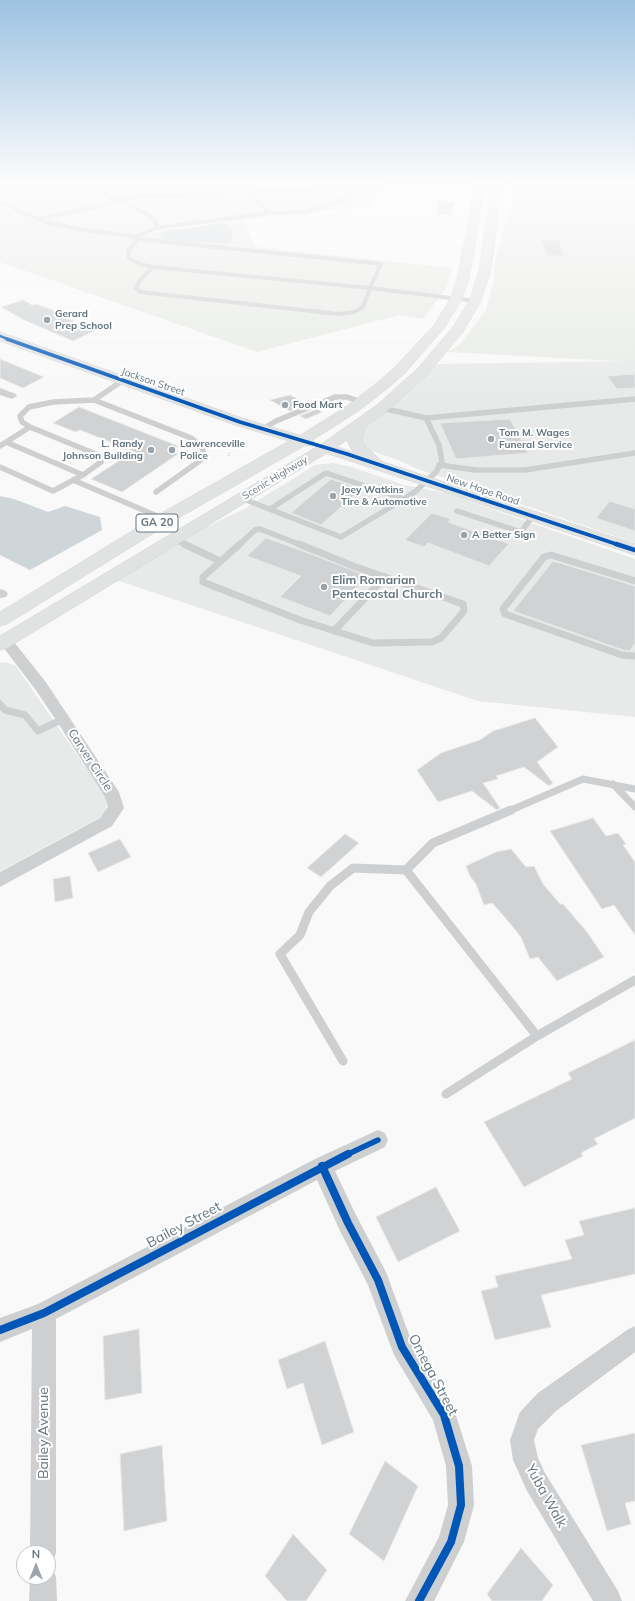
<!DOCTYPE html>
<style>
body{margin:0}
#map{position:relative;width:635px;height:1601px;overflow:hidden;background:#f9f9f9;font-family:Mulish,sans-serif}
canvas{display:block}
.north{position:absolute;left:16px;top:1545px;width:40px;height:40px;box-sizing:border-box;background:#fff;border:1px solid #c1c8cd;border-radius:50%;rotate:0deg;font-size:11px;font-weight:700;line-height:16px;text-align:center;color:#657683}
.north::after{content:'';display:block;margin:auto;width:14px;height:18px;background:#99a4ac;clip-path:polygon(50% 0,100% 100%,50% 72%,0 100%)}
</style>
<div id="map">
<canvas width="635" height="1601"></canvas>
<div class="north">N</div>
</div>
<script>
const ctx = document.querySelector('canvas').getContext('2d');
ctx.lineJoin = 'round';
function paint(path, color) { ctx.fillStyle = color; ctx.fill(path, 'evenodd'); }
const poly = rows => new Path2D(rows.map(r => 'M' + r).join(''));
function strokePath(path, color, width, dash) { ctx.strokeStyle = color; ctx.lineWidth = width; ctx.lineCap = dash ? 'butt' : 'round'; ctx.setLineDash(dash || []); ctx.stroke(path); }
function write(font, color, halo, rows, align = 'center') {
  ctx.font = font + ' Mulish,sans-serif'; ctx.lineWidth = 4; ctx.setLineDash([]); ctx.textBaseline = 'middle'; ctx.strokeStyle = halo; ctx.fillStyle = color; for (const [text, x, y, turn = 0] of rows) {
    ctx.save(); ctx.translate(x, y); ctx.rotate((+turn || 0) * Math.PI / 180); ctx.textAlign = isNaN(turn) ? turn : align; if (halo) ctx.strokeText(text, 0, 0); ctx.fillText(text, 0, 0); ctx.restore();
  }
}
paint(poly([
 [635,361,635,543,415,468,398,460,369,450,362,445,359,434,365,427,437,364],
 [333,463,352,467,404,485,445,493,635,559,635,717,478,701,116,580,198,531,244,509,315,465],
 [6,662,16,666,104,794,107,804,106,811,101,817,0,871,0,663]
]), '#e8e9e9');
paint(poly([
 [0,181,384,181,371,206,162,229,132,240,163,230,244,221,256,247,453,268,446,288,423,319,400,315,257,352,0,262,0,257,104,244,0,257],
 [518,181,635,181,635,362,447,352,460,344,486,310,494,279,494,264]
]), '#e8ebe6');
paint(poly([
 [219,223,227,224,233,229,232,240,229,243,184,242,165,240,159,236,162,231,172,229,185,229],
 [0,496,14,499,48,512,65,506,100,517,102,530,30,570,0,555]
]), '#ced6d9');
const building = poly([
 [440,201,455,202,451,215,436,214,440,201],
 [541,240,559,240,564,256,547,256,541,240],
 [23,300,32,305,36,304,67,315,63,317,96,330,73,341,24,320,1,307,23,300],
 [0,359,44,377,23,388,0,378,0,359],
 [635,374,635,388,617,389,607,376,635,374],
 [290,395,307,404,290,411,270,400,290,395],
 [79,407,178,446,171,451,178,454,122,492,91,479,134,451,80,430,76,432,53,423,79,407],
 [317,409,322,412,306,419,300,416,317,409],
 [510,419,528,453,456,459,440,423,510,419],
 [331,479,361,489,321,525,291,513,331,479],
 [610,501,635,509,635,531,596,518,610,501],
 [432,513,451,519,448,522,509,544,489,566,428,543,424,547,405,540,432,513],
 [266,538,311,554,367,576,330,616,280,597,301,576,247,556,266,538],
 [553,561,635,586,635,643,630,651,623,650,513,611,553,561],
 [535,718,558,747,537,762,553,783,549,786,524,767,496,776,498,779,483,783,500,808,497,810,472,791,438,802,417,770,441,753,480,740,493,731,535,718],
 [593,818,606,836,618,833,626,844,623,845,635,862,635,935,614,905,602,909,550,831,593,818],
 [345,834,359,843,321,877,307,868,345,834],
 [120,839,131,857,98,872,88,853,120,839],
 [511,849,526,867,534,866,543,884,560,904,563,904,587,932,604,957,557,981,538,957,530,959,521,937,503,915,492,903,484,905,476,884,470,876,466,866,496,852,511,849],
 [70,876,73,898,55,902,53,879,70,876],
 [635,1040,635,1118,594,1139,598,1144,581,1153,583,1156,524,1187,484,1122,572,1079,568,1073,635,1040],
 [436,1187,460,1231,398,1262,376,1217,436,1187],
 [635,1208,635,1274,541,1295,551,1327,495,1340,481,1291,498,1287,495,1276,572,1259,565,1240,584,1235,579,1221,635,1208],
 [139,1329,142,1393,105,1400,103,1336,139,1329],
 [325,1341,354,1432,322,1445,303,1383,287,1389,278,1360,325,1341],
 [635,1433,635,1501,625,1503,631,1524,607,1531,581,1445,635,1433],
 [162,1445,167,1521,124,1531,120,1454,162,1445],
 [385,1461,418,1486,384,1561,349,1534,385,1461],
 [293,1534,327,1570,306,1601,287,1601,265,1576,293,1534],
 [521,1548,553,1585,542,1601,492,1601,487,1594,521,1548]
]);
paint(building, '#d0d2d3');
strokePath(building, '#e8e8e8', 1);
const secondary = poly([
 [325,443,635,544,635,555,320,451,317,448,320,445,325,443]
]);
const primary = poly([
 [476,181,486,181,469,279,462,299,445,327,405,373,388,388,357,412,306,444,296,444,293,441,296,438,347,406,378,382,395,367,434,325,450,299,457,279,476,181],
 [492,181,502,181,491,270,481,301,463,332,427,375,387,411,365,427,362,438,363,444,385,464,383,467,377,469,371,467,351,449,347,440,330,451,320,451,317,448,320,445,377,405,417,369,453,327,469,301,479,270,492,181]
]);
const highway = poly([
 [0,332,245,419,312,439,315,442,312,445,304,446,170,523,7,624,0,626,0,612,158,515,289,441,235,425,0,341,0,332],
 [325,443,330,445,333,448,330,451,7,648,0,650,0,636,320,445,325,443]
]);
strokePath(secondary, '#d5d6d7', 1);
strokePath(primary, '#d5d6d7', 1);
strokePath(highway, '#d5d6d6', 1);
strokePath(poly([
 [229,453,229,456]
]), '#cbcccd', 1.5, [1, 1]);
strokePath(poly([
 [104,181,103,193,112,198,351,188,359,187,366,181],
 [244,181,248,191,269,213],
 [116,198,150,216,156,222,156,228,141,235,128,251,129,258,140,264,153,267],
 [0,203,10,205,18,211,49,223,84,230,139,237],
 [37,219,119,202],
 [156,228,269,213,307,212,340,201,359,187],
 [138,239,381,264,370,288],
 [153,267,370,288,363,307,354,312,338,314,140,292,136,288,140,280,153,267],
 [370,288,475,301]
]), '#cecfd0', 4);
strokePath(poly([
 [94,400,122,381],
 [426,418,635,399],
 [263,429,276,421,335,397,347,397,361,402],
 [6,442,83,475],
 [0,446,30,427,22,422,20,416,29,407,53,402,94,400,191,438,202,447,204,454,201,460,156,492],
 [439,465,476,470,525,470,635,453],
 [0,467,53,491,83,475,101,462,103,457,30,427],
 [73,480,164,519],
 [241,498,341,537,404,499,416,491,436,472,442,462,439,445,426,418,382,408],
 [270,509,326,473,404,499],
 [457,511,521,532,532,517],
 [174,539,186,545],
 [239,545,255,530,260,529,301,545]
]), '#cecfd0', 5.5);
strokePath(poly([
 [184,544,220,561],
 [240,544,203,577,203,582,300,620,373,643,432,642,441,638,464,611,463,604,353,566,299,544],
 [635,581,551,555,544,557,503,609,505,614,622,655,635,656],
 [334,631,385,577],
 [0,704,5,710,25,715,38,731,63,719],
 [613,784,635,807],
 [509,811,583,779,635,789]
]), '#cecfd0', 7);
strokePath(poly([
 [511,810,433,843,406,870,537,1036,635,980],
 [343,1061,280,954,300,935,309,912,330,886,353,868,406,870],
 [446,1094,537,1036]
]), '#cecfd0', 9);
paint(poly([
 [0,388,16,394,17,396,12,399,0,395,0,388],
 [0,589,6,591,8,594,6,597,0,598,0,589],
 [5,635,10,637,45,681,119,792,124,808,112,826,0,887,0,872,100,818,108,807,105,797,58,723,35,689,0,643,0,637,5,635],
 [378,1130,385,1133,388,1140,385,1147,335,1171,356,1215,386,1272,411,1340,453,1406,472,1466,474,1505,464,1542,434,1601,405,1601,439,1537,448,1505,446,1466,433,1420,394,1355,368,1285,340,1231,317,1180,56,1319,56,1553,52,1562,48,1564,48,1553,30,1553,32,1329,0,1342,0,1318,38,1304,315,1159,378,1130],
 [635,1326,635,1352,556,1411,538,1429,534,1440,538,1458,545,1473,618,1591,622,1601,593,1601,527,1491,513,1460,510,1440,520,1412,538,1393,627,1330,635,1326],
 [48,1566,52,1568,56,1577,57,1601,29,1601,30,1577,48,1577,48,1566]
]), '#cecfd0');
paint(secondary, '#e1e2e2');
paint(primary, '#e1e2e2');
paint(highway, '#e1e2e2');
strokePath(poly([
 [0,336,10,340]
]), '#0057b8', 2.5);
strokePath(poly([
 [7,339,240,422,347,454,619,545]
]), '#0057b8', 3.5);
strokePath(poly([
 [616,544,635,550]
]), '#0057b8', 4.5);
strokePath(poly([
 [346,1155,378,1140]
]), '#0057b8', 5.5);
strokePath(poly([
 [322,1166,348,1223,378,1280,402,1347,444,1415,459,1466,461,1505,451,1542,419,1601],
 [0,1330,44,1313,348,1154]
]), '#0057b8', 8);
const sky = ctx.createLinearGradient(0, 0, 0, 405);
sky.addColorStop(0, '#9dc2e2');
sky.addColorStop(0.45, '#fcfcfc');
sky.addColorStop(1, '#fcfcfc00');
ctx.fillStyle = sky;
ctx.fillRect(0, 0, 635, 405);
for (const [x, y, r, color] of [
 [47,320,4,"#99a4ac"],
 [285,405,4,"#99a4ac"],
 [491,439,4,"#99a4ac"],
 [151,450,4,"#99a4ac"],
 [172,450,4,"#99a4ac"],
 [333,496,4,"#99a4ac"],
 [464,535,4,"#99a4ac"],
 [324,587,4,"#99a4ac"]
]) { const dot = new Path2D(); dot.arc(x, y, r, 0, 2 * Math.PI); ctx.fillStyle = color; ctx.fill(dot); strokePath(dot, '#fff', 1.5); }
write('bold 10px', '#657683', '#fff', [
 ["Gerard",55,314],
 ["Prep School",55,326],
 ["Food Mart",293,405],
 ["Tom M. Wages",499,433],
 ["Funeral Service",499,445],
 ["L. Randy",143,444,"right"],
 ["Johnson Building",143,456,"right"],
 ["Lawrenceville",180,444],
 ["Police",180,456],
 ["Joey Watkins",341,490],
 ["Tire & Automotive",341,502],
 ["A Better Sign",472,535]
], 'left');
write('10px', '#657683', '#fff', [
 ["Jackson Street",153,382,19],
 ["Scenic Highway",275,478,-31],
 ["New Hope Road",483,490,19]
]);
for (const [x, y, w] of [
 [157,523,42]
]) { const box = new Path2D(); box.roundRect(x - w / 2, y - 9, w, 18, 3); ctx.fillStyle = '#fff'; ctx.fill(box); strokePath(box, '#657683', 1); }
write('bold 11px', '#657683', null, [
 ["GA 20",157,523]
]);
write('bold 12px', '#657683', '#fff', [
 ["Elim Romarian",332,580],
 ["Pentecostal Church",332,594]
], 'left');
write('12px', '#657683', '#fff', [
 ["Carver Circle",90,760,57]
]);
write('14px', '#657683', '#fff', [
 ["Bailey Street",184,1225,-28],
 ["Omega Street",433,1375,62],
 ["Bailey Avenue",44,1433,-90],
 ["Yuba Walk",546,1496,61]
]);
</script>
